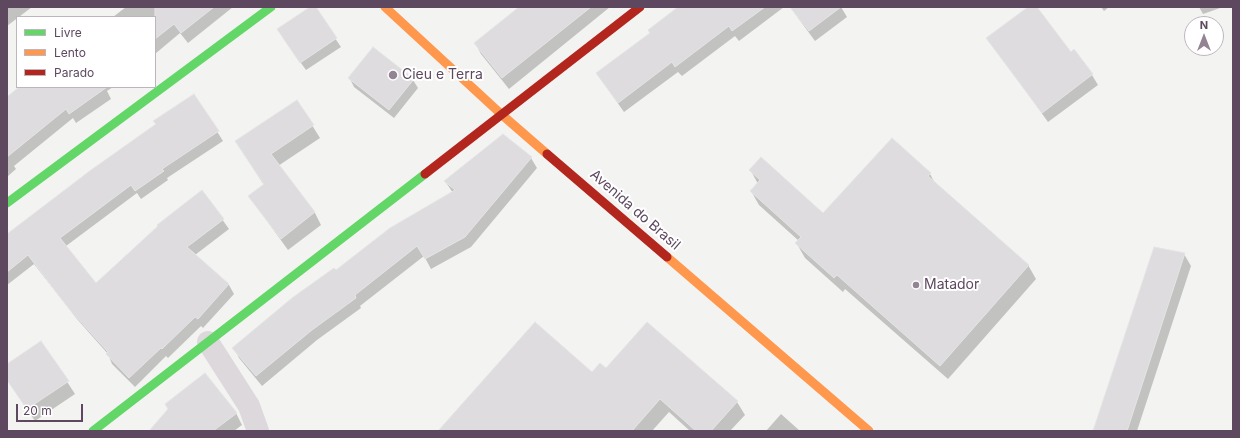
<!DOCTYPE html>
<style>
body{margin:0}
#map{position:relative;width:1240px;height:438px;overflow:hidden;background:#f3f3f2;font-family:Inter,sans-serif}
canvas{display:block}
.frame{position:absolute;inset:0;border:8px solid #5d4860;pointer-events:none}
.legend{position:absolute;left:16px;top:16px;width:140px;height:72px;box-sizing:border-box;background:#fff;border:1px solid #beb6bf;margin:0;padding:5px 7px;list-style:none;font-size:12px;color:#5d4860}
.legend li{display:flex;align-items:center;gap:8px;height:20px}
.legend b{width:20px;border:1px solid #beb6bf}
.north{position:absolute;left:1184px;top:16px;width:40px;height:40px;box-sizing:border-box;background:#fff;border:1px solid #beb6bf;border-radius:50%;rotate:0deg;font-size:11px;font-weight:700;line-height:16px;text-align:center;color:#5d4860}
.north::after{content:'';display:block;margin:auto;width:14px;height:18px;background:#928493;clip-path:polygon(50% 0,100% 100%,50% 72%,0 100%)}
.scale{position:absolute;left:16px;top:404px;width:67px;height:18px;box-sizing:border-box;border:2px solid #5d4860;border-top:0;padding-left:5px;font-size:12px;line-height:14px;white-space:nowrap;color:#5d4860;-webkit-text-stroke:3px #fff;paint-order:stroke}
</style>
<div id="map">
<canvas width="1240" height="438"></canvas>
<div class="frame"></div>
<ul class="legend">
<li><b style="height:5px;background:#63d668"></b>Livre</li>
<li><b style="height:5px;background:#ff974d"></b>Lento</li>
<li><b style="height:5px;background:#b3261e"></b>Parado</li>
</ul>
<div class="north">N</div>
<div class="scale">20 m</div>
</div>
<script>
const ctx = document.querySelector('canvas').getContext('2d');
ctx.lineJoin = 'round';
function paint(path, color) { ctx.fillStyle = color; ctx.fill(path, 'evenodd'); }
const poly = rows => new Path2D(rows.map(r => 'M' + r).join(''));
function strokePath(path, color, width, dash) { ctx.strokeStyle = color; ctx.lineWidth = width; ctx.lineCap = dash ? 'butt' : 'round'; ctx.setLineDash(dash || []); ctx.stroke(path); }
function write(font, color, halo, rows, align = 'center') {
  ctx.font = font + ' Inter,sans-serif'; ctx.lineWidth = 4; ctx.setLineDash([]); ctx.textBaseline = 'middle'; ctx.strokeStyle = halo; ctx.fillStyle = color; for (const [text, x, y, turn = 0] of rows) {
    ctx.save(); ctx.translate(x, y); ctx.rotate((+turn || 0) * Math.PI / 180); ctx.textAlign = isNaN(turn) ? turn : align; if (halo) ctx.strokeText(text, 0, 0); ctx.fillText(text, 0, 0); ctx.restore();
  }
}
paint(poly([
 [7,7,32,7,7,26],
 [126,7,233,7,188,43,180,33,155,54,155,17,113,17],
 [311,7,314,7,341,47,306,70,283,38],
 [521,7,610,7,509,89,481,54,475,43],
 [680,7,784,7,739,41,735,36,682,76,678,72,624,112,597,74,651,33],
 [790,7,841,7,847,17,815,41],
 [1029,7,1036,7,1071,53,1092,75,1098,85,1048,122,988,38],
 [1101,7,1109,7,1104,11],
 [1199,7,1223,7,1203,14],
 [350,79,413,80,418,88,394,118,354,87],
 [21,87,113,87,107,91,111,99,76,123,73,118,14,166,16,169,7,177,7,99],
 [194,95,223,141,167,178,168,180,141,199,137,193,66,246,96,284,202,191,229,229,195,255,229,285,234,294,203,328,201,326,168,358,166,356,135,387,112,364,108,354,77,319,34,264,7,285,7,235,157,125],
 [297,101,320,138,278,166,315,213,321,225,288,250,249,196,264,185,243,153],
 [531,158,537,168,471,247,431,269,424,256,360,306,361,308,317,340,262,386,239,358,234,348,336,271,453,193,445,181],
 [751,171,823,215,930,174,936,185,1028,265,1036,279,948,379,845,289,843,292,805,258,797,244,799,241,759,205,751,191,758,184],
 [1184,254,1191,266,1137,431,1094,431],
 [41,342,75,394,35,421,7,380,7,366],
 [606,370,737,402,745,415,730,431,690,431,669,412,652,431,440,431],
 [236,413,242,425,234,431,150,431],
 [781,414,800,431,766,431]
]), '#0003');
const building = poly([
 [155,7,214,7,181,33,174,24,155,39,155,7],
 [310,7,316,7,337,38,300,63,277,29,310,7],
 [519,7,591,7,502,78,474,43,519,7],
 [678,7,765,7,732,31,729,26,675,67,672,62,618,103,596,73,650,33,648,30,678,7],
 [790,7,841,7,809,31,790,7],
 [1028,7,1037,7,1071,52,1074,49,1093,74,1042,113,986,38,1028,7],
 [373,47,414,79,389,110,348,78,373,47],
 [19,87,107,87,69,114,66,109,7,157,7,97,19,87],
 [194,94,219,131,162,169,164,171,135,191,131,185,60,238,96,283,158,226,157,225,202,190,224,219,187,247,229,284,198,319,195,317,162,349,161,348,129,378,106,354,108,352,70,310,28,255,7,272,7,234,91,170,156,124,153,121,194,94],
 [297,100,314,125,271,154,315,212,281,239,248,196,264,184,235,141,297,100],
 [503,134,532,157,465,237,425,259,417,246,355,295,356,298,312,330,256,376,232,348,292,298,334,268,336,270,390,228,455,190,444,181,503,134],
 [892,138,931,173,928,176,1029,265,940,366,837,275,834,278,795,243,801,237,750,191,760,180,749,170,761,157,823,213,892,138],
 [1154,247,1185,253,1127,431,1093,431,1154,247],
 [535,322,592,372,600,363,606,368,647,322,738,401,711,431,696,431,660,399,632,431,438,431,535,322],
 [41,341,69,381,27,409,7,380,7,364,41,341],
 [205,373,237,413,213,431,149,431,168,409,165,404,205,373]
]);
paint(building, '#dedcde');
strokePath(building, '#e5e4e5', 1);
strokePath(poly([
 [208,342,249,406,258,431]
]), '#dcd8dc', 22);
strokePath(poly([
 [7,203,271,7],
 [93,431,425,174]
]), '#63d668', 9);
strokePath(poly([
 [385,7,501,114,547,154],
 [667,257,869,431]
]), '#ff974d', 9);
strokePath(poly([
 [547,154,667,257],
 [425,174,640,7]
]), '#b3261e', 9);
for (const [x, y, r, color] of [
 [393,75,5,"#928493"],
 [916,285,4,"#928493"]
]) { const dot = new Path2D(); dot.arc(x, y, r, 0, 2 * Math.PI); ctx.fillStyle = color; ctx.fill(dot); strokePath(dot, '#fff', 1.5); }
write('14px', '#5d4860', '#fff', [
 ["Cieu e Terra",402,75],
 ["Matador",924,285]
], 'left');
write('14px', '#5d4860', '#fff', [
 ["Avenida do Brasil",635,210,41]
]);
</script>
